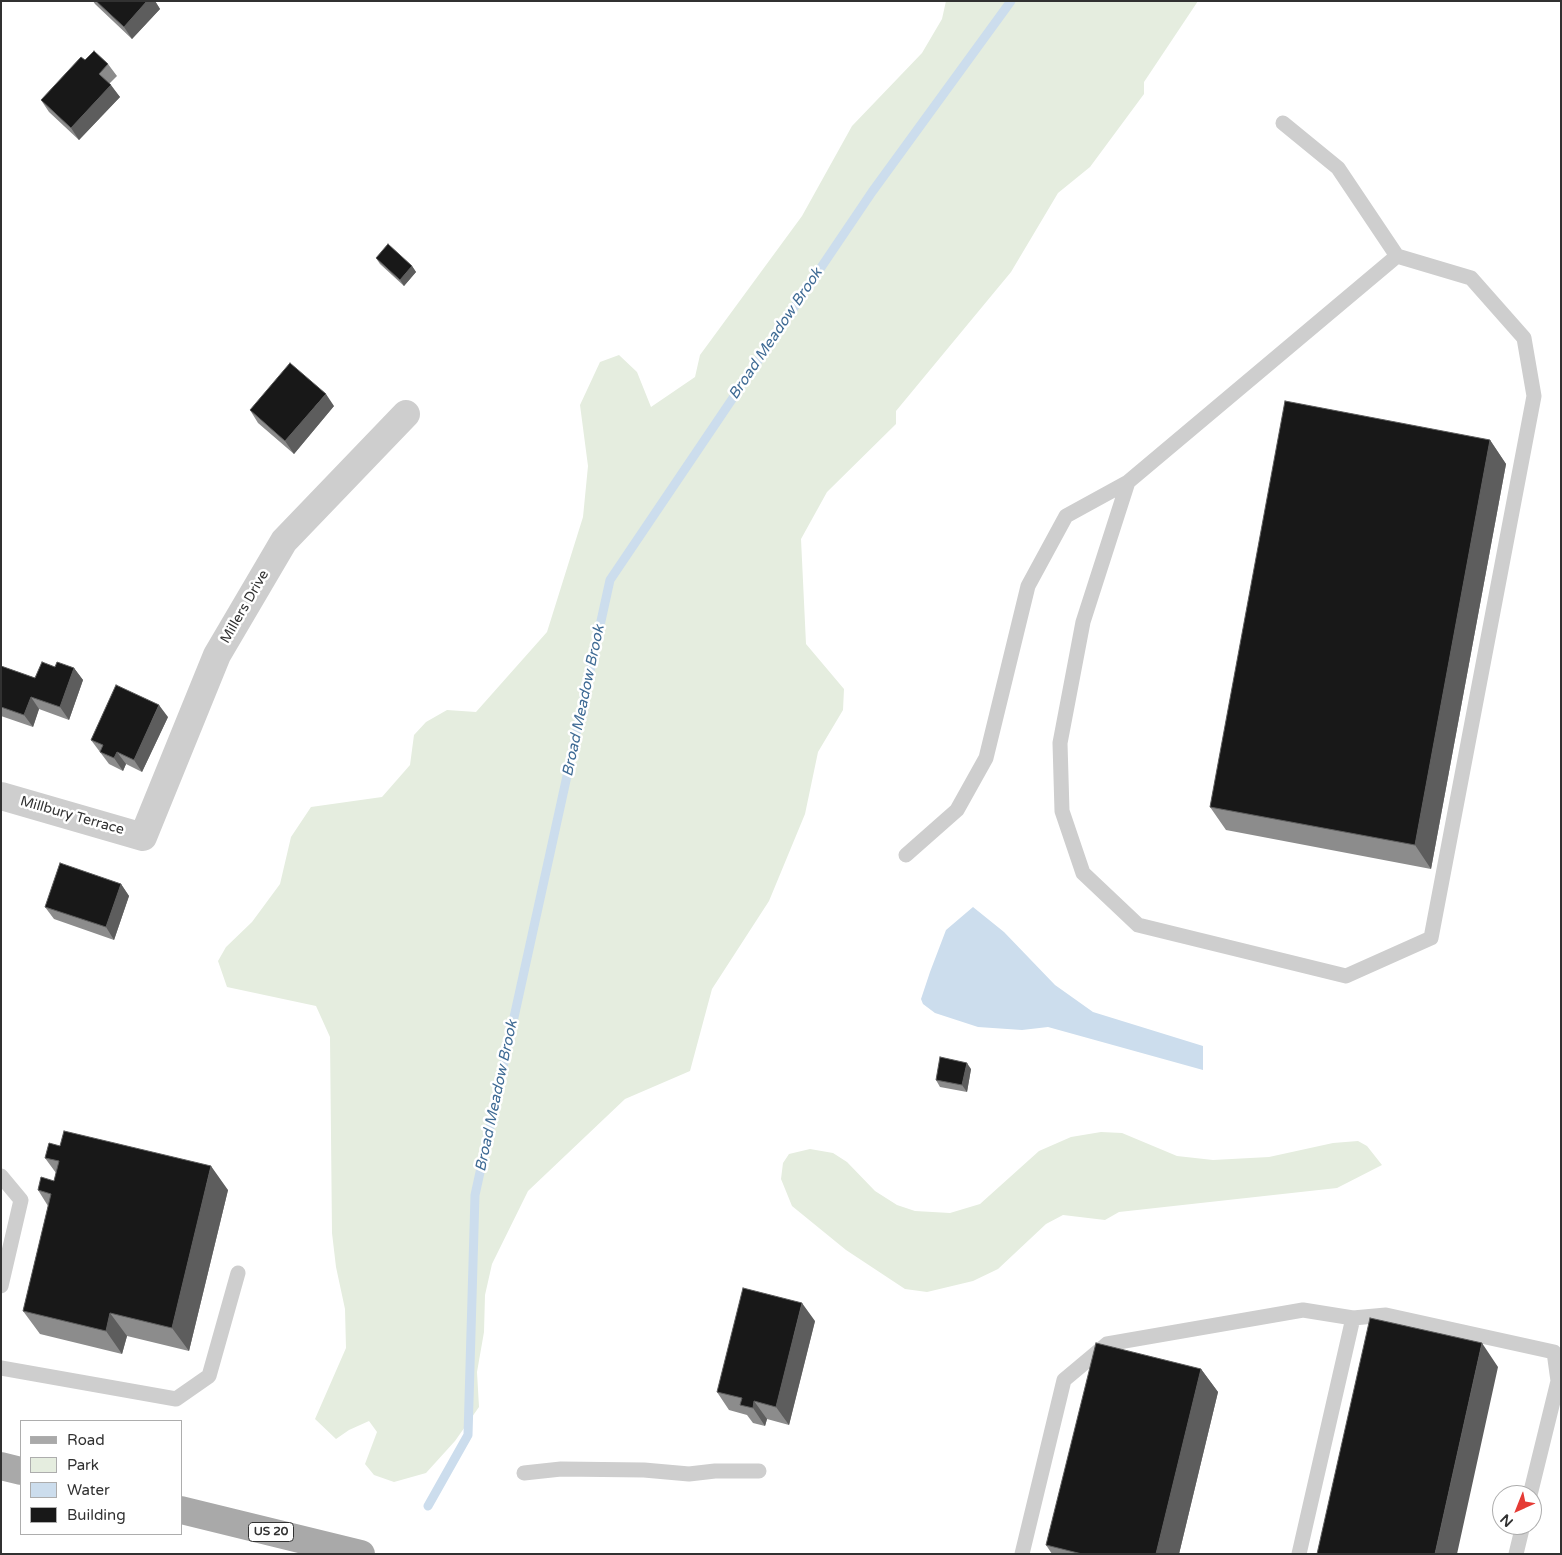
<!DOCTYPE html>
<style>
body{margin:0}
#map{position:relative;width:1562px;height:1555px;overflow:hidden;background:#fff;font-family:"Varela Round",sans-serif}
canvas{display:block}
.frame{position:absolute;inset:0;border:2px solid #313131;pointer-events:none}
.legend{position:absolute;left:20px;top:1420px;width:162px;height:115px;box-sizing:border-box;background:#fff;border:1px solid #adadad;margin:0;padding:6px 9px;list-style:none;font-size:15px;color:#313131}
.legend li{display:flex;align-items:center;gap:10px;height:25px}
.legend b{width:25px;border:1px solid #adadad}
.north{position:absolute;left:1492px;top:1485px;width:50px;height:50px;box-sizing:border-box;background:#fff;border:1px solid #adadad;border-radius:50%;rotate:224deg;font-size:14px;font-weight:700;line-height:20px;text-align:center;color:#313131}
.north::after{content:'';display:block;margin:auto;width:18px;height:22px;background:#e53b35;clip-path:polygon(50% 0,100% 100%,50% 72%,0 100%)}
</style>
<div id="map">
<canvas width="1562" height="1555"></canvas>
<div class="frame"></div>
<ul class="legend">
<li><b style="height:6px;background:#a9a9a9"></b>Road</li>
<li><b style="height:14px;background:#e5eddf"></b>Park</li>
<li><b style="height:14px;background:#ccdded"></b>Water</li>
<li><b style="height:14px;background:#181818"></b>Building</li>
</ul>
<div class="north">N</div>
</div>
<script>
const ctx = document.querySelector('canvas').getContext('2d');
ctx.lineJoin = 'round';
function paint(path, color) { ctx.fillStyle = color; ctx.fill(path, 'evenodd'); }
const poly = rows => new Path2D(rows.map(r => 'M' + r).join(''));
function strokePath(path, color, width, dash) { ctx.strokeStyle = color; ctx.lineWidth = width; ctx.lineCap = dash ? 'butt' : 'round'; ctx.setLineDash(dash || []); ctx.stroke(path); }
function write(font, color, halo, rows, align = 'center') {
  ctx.font = font + ' "Varela Round",sans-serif'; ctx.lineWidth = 5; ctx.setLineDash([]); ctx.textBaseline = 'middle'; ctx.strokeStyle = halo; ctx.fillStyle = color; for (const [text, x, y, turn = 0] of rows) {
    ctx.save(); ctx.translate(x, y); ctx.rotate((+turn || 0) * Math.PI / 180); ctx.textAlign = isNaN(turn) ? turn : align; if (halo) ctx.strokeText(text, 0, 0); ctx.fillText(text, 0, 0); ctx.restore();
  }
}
paint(poly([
 [946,1,1198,1,1144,82,1144,94,1090,167,1058,193,1011,272,896,411,896,424,827,492,801,539,806,644,844,689,843,710,818,752,805,814,769,901,712,989,690,1071,625,1099,528,1191,492,1264,485,1295,484,1332,477,1372,479,1407,455,1441,426,1473,394,1482,374,1475,365,1464,377,1432,369,1421,349,1430,336,1439,315,1419,346,1348,345,1309,336,1267,332,1233,330,1037,316,1006,227,987,218,961,226,947,252,922,280,884,291,837,311,807,382,797,410,765,414,735,426,722,447,710,476,712,547,632,583,517,588,466,580,405,600,362,619,355,637,372,651,407,695,377,700,355,802,216,852,126,922,53,942,19],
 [1101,1132,1122,1133,1177,1156,1213,1160,1269,1157,1333,1143,1358,1141,1367,1146,1382,1165,1337,1188,1119,1212,1105,1220,1063,1215,1046,1224,998,1269,973,1281,927,1292,905,1289,846,1250,792,1206,781,1179,783,1163,789,1154,810,1149,833,1153,847,1162,875,1191,897,1205,915,1211,950,1213,980,1204,1039,1151,1071,1137]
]), '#e5eddf');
paint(poly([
 [973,907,1004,932,1055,985,1093,1012,1203,1046,1203,1070,1048,1027,1022,1030,978,1027,935,1013,923,1004,921,999,930,972,946,930]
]), '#ccdded');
strokePath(poly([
 [428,1506,468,1435,475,1195,610,580,872,192,1011,1]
]), '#ccdded', 9);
strokePath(poly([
 [1128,482,1083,622,1060,743,1062,811,1083,873,1138,925,1346,976,1431,938,1534,396,1524,338,1471,278,1397,256,1338,168,1283,123],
 [906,855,957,810,986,758,1028,586,1066,516,1128,482,1397,256],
 [1,1176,21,1200,1,1286],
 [1,1368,176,1399,209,1376,238,1273],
 [524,1473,561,1469,644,1470,689,1474,715,1471,759,1471],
 [1022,1554,1064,1380,1107,1344,1303,1310,1353,1318],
 [1299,1554,1353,1318,1386,1315,1554,1352,1558,1381,1530,1495],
 [1516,1554,1523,1525]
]), '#cecece', 15);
strokePath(poly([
 [1,796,143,837,217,655,284,541,406,414]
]), '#cecece', 28);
strokePath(poly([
 [1,1466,21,1471],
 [181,1510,361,1554]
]), '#a9a9a9', 28);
paint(poly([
 [93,1,155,1,160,9,132,39,95,4],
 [85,60,108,64,117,76,109,84,120,97,79,140,49,112,41,100],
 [376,258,412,266,416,272,404,286,380,264],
 [334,406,294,454,258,423,250,410],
 [1490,440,1506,464,1431,869,1226,830,1210,807],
 [1,666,35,678,55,667,74,668,83,680,69,720,39,709,33,727,1,716],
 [168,717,142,772,126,764,123,771,109,764,91,740],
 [121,884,129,896,114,940,54,919,45,907],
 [971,1069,967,1092,940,1087,936,1080],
 [45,1158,228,1190,189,1351,127,1336,122,1354,40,1334,23,1311,48,1206,38,1190,54,1181,56,1173],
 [815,1321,789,1425,767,1419,765,1426,753,1423,747,1415,729,1410,717,1392],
 [1201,1369,1218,1392,1179,1554,1052,1554,1046,1545]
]), '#8c8c8c');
paint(poly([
 [147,1,155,1,160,9,132,39,124,27],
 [111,85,120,97,79,140,71,128],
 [412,266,416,272,404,286,400,280],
 [326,394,334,406,294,454,285,441],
 [1490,440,1506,464,1431,869,1415,845],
 [74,668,83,680,69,720,60,707],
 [31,697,39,709,33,727,24,715],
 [159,705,168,717,142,772,134,760],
 [117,752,126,764,123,771,114,758],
 [121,884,129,896,114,940,106,927],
 [967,1063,971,1069,967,1092,962,1085],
 [211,1166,228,1190,189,1351,172,1328],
 [802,1303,815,1321,789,1425,776,1407],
 [110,1313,127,1336,122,1354,106,1331],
 [1482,1343,1498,1367,1457,1554,1435,1554],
 [1201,1369,1218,1392,1179,1554,1156,1554],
 [754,1401,767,1419,765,1426,753,1408]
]), '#5d5d5d');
const building = poly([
 [96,1,147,1,124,27,96,1],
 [94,51,108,64,99,74,111,85,71,128,41,100,81,57,85,60,94,51],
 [388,244,412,266,400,280,376,258,388,244],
 [290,363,326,394,285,441,250,410,290,363],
 [1285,401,1490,440,1415,845,1210,807,1285,401],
 [42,662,55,667,57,662,74,668,60,707,31,697,24,715,1,707,1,666,35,678,42,662],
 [116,685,159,705,134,760,117,752,114,758,100,752,103,745,91,740,116,685],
 [60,863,121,884,106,927,45,907,60,863],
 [940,1057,967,1063,962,1085,936,1080,940,1057],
 [64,1131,211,1166,172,1328,110,1313,106,1331,23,1311,51,1194,38,1190,41,1177,54,1181,59,1161,45,1158,49,1143,60,1146,64,1131],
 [743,1288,802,1303,776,1407,754,1401,753,1408,740,1405,742,1398,717,1392,743,1288],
 [1370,1318,1482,1343,1435,1554,1317,1554,1370,1318],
 [1096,1343,1201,1369,1156,1554,1082,1554,1046,1545,1096,1343]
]);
paint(building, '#181818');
strokePath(building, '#5d5d5d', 1);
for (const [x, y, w] of [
 [271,1532,45]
]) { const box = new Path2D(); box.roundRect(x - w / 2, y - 9.5, w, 19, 4); ctx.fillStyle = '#fff'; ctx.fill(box); strokePath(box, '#313131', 1); }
write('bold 12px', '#313131', null, [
 ["US 20",271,1532]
]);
write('14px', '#313131', '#fff', [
 ["Millers Drive",245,607,-60],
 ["Millbury Terrace",72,816,16]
]);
write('italic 15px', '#3e6a94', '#fff', [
 ["Broad Meadow Brook",776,334,-56],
 ["Broad Meadow Brook",584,701,-78],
 ["Broad Meadow Brook",497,1096,-78]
]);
</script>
